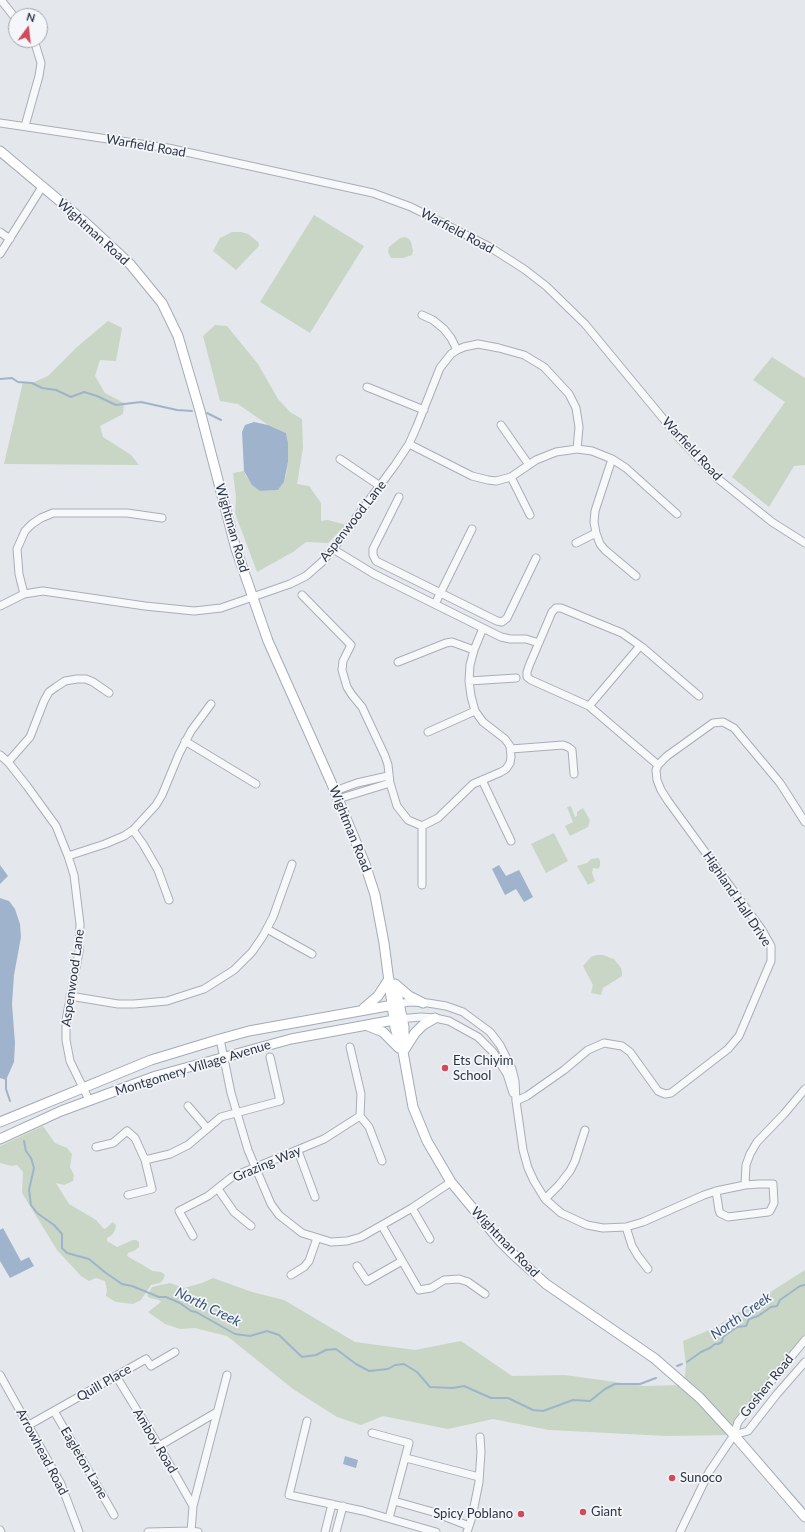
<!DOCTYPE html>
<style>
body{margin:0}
#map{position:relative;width:805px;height:1532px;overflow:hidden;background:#e4e7ec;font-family:Lato,sans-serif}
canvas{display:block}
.north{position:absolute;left:8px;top:8px;width:40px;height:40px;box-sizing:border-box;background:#f4f6f9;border:1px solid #a4a8b1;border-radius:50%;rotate:15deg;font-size:11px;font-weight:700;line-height:16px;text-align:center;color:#2b3445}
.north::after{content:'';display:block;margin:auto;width:14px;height:18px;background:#d1495b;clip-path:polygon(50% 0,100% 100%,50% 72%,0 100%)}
</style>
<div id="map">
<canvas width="805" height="1532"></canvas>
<div class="north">N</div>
</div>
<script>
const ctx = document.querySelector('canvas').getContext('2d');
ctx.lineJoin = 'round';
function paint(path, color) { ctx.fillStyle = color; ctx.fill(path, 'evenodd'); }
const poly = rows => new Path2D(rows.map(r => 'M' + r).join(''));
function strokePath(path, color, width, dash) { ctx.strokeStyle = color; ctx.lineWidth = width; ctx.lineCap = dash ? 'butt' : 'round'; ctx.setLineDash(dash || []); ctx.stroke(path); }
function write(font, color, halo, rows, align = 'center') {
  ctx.font = font + ' Lato,sans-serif'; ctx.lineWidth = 3.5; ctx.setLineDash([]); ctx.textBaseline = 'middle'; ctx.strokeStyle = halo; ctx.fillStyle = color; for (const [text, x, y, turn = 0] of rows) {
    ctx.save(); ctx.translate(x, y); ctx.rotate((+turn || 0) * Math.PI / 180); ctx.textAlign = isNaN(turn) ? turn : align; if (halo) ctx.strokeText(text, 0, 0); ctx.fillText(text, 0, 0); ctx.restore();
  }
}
paint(poly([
 [314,215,364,246,310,333,260,302],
 [232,232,241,232,248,234,258,242,259,246,236,270,213,251,220,238],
 [405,237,409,239,411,242,413,251,412,255,403,258,391,258,388,252,389,247,400,238],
 [108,321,122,328,116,361,100,360,95,376,105,393,124,403,123,414,100,426,103,437,131,455,139,465,4,464,23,382,32,383,48,376,77,347],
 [215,325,227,326,258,364,278,399,290,412,302,419,303,448,297,484,309,486,321,503,321,521,328,520,346,525,328,543,306,542,293,552,257,572,235,513,236,497,233,473,244,471,246,476,260,491,278,490,284,482,286,475,288,462,288,443,286,433,268,425,238,404,220,401,203,336],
 [772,357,805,378,805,465,794,466,769,507,732,477,785,402,753,380],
 [571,806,575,817,577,816,577,812,583,808,590,820,588,827,570,836,565,826,573,822,567,807],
 [554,833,568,861,546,873,531,844],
 [598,858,600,860,600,866,598,869,593,868,592,873,595,881,588,885,577,866,587,863,591,859],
 [597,955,603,955,614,959,621,968,622,972,622,976,603,988,601,995,591,993,593,985,583,966,591,957],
 [43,1126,55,1143,67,1148,72,1154,70,1167,74,1175,73,1181,64,1185,56,1183,69,1204,96,1220,103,1228,105,1229,113,1222,116,1225,115,1230,112,1235,107,1238,107,1241,117,1247,133,1240,136,1240,139,1242,139,1247,134,1251,128,1253,127,1256,153,1271,161,1272,165,1275,163,1280,160,1283,151,1285,141,1300,133,1304,116,1302,106,1296,107,1290,105,1281,96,1278,89,1281,81,1276,57,1250,22,1193,23,1172,17,1165,12,1166,0,1163,0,1146],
 [805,1270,805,1340,756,1399,734,1435,667,1436,549,1430,493,1419,448,1429,383,1416,361,1425,337,1417,293,1389,227,1336,195,1328,180,1329,165,1324,148,1312,161,1302,159,1300,150,1298,147,1296,152,1287,156,1286,170,1283,184,1288,202,1283,213,1278,252,1292,284,1300,355,1342,415,1350,461,1341,512,1376,565,1375,644,1386,684,1385,686,1365,683,1341,714,1328]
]), '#c9d6c5');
paint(poly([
 [254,422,268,425,286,433,288,443,288,462,284,482,278,490,260,491,252,485,244,471,242,432,245,425],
 [0,865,8,876,0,884],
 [499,865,506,876,519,870,533,897,524,902,516,889,505,895,492,869],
 [0,898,9,901,15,909,20,924,21,937,14,975,12,1004,15,1043,14,1062,6,1080,0,1078],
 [3,1228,21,1261,29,1257,34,1266,10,1278,0,1261,0,1230],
 [345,1456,358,1460,356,1468,343,1464]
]), '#9fb4cc');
strokePath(poly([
 [0,379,12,378,18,382,32,383,42,388,56,390,71,397,84,392,97,396,116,405,141,402,177,410,192,411],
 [207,413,221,420],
 [6,1079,6,1089,10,1101],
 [24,1141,26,1151,31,1158,34,1168,29,1190,31,1205,37,1213,54,1225,62,1234,62,1248,67,1253,89,1259,106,1273,122,1284,132,1286,159,1297,166,1297,180,1303,191,1311,196,1312,235,1334,250,1336,267,1331,279,1335,302,1357,316,1355,326,1350,336,1349,356,1364,369,1371,388,1369,395,1365,404,1364,417,1372,430,1387,453,1388,464,1386,491,1398,508,1398,533,1410,543,1411,573,1400,590,1401,605,1389,615,1384,640,1384,656,1378],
 [687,1362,701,1352,710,1348,715,1344,718,1344,722,1342,723,1337,737,1327,746,1326,749,1319,758,1316,771,1307,777,1306,780,1300,800,1286,805,1285],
 [677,1366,682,1364]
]), '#9fb4cc', 2);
const minor = poly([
 [1,0,16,19],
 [0,123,168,148,373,193,411,207,488,246,524,269,546,286,585,324,680,439,717,478,772,522,805,543],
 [25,126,39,76,41,63,34,40],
 [0,232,10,239],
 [0,254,42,187],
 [422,315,433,320,444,329,451,338,457,350],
 [367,387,424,410],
 [501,425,529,465],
 [409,444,472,476,488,480,496,481,511,477,536,460,556,452,577,449,592,451,612,459,626,468,677,514],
 [340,459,380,486],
 [612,459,595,511,594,522,596,533,600,544,605,550,636,576],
 [511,477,530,515],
 [399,497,373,549,373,555,376,561,497,621,502,622,507,618,536,558],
 [576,543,596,533],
 [333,549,374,574,501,637,510,639,526,639,539,643],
 [24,594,19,574,17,549,25,531,32,524,41,518,53,513,127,513,162,518],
 [302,595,351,645,343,661,342,670,347,687,352,695,362,707,385,756,388,765,390,783,397,806,408,820,422,826,438,818,473,784,501,772,506,769,510,763,511,757,510,746,505,739,483,722,475,711,471,696,469,681,470,665,474,650,483,628],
 [435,604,472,529],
 [0,606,24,594,43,591,145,606,194,611,221,608,290,584,306,576,322,562,333,549,395,465,409,444,417,426,440,368,451,354,457,350,464,347,478,344,499,348,524,355,544,367,569,394,576,408,579,427,577,449],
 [398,662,446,643,452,642,474,650],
 [469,681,516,678],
 [589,706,640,646],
 [428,732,475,711],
 [185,741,256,784],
 [511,749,563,745,568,747,572,750,574,774],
 [0,755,8,762,27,786,56,826,68,856,74,875,80,924,79,952,66,1020,66,1040,70,1061,89,1100],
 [8,762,30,737,44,701,49,692,56,687,65,681,77,679,86,679,93,682,109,693],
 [658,765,589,706,531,680,527,677,527,672,529,666,552,612,556,608,561,608,622,633,642,647,699,696],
 [482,780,511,841],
 [335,791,357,783,388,776],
 [338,799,390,783],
 [133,830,143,844,158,870,169,900],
 [68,856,105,844,124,836,133,830,156,805,162,795,179,754,191,731,211,704],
 [422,885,422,826],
 [267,929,312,954],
 [70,996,118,1004,134,1004,167,1001,204,989,234,970,252,952,263,936,273,917,292,864],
 [396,1004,411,1002,428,1003,446,1006,463,1012,490,1032,500,1045,512,1069,515,1081,516,1101,523,1150,528,1168,534,1181,545,1199,561,1213,587,1225,603,1228,626,1227,643,1222,704,1195,716,1191,745,1185,759,1184,773,1184,774,1203,770,1211,768,1212,728,1217,720,1213,719,1210,716,1191],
 [398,1019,421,1017,435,1018,449,1021,478,1037,493,1052,507,1074,513,1093],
 [220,1039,231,1093,248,1150,271,1204,279,1215,302,1233,331,1242,347,1241,361,1237,412,1208,451,1182],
 [350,1047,361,1094,360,1116],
 [516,1101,527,1096,564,1070,588,1050,604,1043,622,1046,630,1052,658,1091,665,1094,671,1093,728,1049,739,1036,771,961,771,946,762,930,668,801,661,790,657,780,656,770,658,765,667,756,713,723,723,722,734,728,780,783,805,822],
 [188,1106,207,1128],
 [360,1116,369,1127,382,1161],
 [96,1147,113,1143,127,1131,135,1138,145,1160,152,1189,128,1195],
 [298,1151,315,1197],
 [145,1160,170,1154,188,1145,221,1117,280,1101,270,1057],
 [745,1185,746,1165,750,1154,757,1142,784,1114,805,1089],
 [218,1189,234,1212,251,1226],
 [545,1199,559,1185,570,1171,575,1161,585,1130],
 [412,1208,430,1239],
 [382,1226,419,1290,431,1288,444,1280,459,1279,468,1282,485,1294],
 [626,1227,632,1246,638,1256,648,1269],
 [193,1236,179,1211,208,1196,232,1177,324,1139,360,1116],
 [357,1266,367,1281,402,1261],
 [291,1275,304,1267,309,1261,317,1238],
 [0,1375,61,1484,79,1532],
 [116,1376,159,1446,193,1506],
 [54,1411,114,1515],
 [307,1421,289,1495,363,1511,436,1532],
 [29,1425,146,1359,151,1366,175,1352],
 [372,1433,409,1443,389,1518],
 [734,1435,748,1431,777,1394,805,1362],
 [159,1446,217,1412],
 [406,1458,479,1477],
 [394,1501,433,1512,469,1526],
 [0,1530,1,1532],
 [148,1532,191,1531,198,1532],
 [191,1532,193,1506,227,1375],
 [325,1532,332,1504],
 [336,1532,343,1506],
 [467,1532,472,1517,479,1482,481,1452,480,1437],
 [680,1532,709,1472,734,1435,738,1422,805,1340]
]);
const major = poly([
 [0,151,86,223,130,264,162,303,178,336,200,411,236,549,268,641,331,782,365,864,375,895,384,943,395,1028,403,1052,413,1107,427,1141,451,1182,499,1240,515,1256,546,1284,654,1358,700,1398,734,1435,805,1517],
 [395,984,409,996,423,1003],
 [396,988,404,1027,404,1036,400,1044],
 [364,1008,378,996,389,979],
 [368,1026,383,1032,399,1048],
 [403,1052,415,1033,423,1025,435,1018],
 [0,1122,151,1060,220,1039,249,1031,393,1005],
 [0,1139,61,1111,156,1076,291,1039,394,1020]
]);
strokePath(minor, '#a9aeb7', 9);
strokePath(major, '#a3abb8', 11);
strokePath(minor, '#f7f8fa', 7);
strokePath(major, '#fff', 9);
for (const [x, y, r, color] of [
 [445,1068,4,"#d1495b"],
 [672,1478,4,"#d1495b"],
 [583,1512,4,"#d1495b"],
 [521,1514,4,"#d1495b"]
]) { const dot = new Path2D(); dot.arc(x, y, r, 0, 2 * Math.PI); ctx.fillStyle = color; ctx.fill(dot); strokePath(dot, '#f4f6f9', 1.5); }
write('13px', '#2b3445', '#f4f6f9', [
 ["Warfield Road",146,146,10],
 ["Warfield Road",457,231,28],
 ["Wightman Road",93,232,42],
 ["Warfield Road",692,449,47],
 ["Aspenwood Lane",353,521,-52],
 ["Wightman Road",232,528,74],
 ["Wightman Road",350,829,68],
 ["Highland Hall Drive",737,899,56],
 ["Aspenwood Lane",73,978,-82],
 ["Montgomery Village Avenue",193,1068,-17],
 ["Grazing Way",267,1164,-23],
 ["Wightman Road",505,1242,46],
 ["Quill Place",104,1383,-30],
 ["Goshen Road",767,1386,-51],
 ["Amboy Road",155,1441,59],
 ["Arrowhead Road",42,1452,62],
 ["Eagleton Lane",84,1463,60]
]);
write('13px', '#2b3445', '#f4f6f9', [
 ["Ets Chiyim",453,1061],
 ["School",453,1076],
 ["Sunoco",680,1478],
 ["Giant",591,1512],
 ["Spicy Poblano",513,1514,"right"]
], 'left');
write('italic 14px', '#34527a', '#f4f6f9', [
 ["North Creek",208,1307,26],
 ["North Creek",741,1316,-35]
]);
</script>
